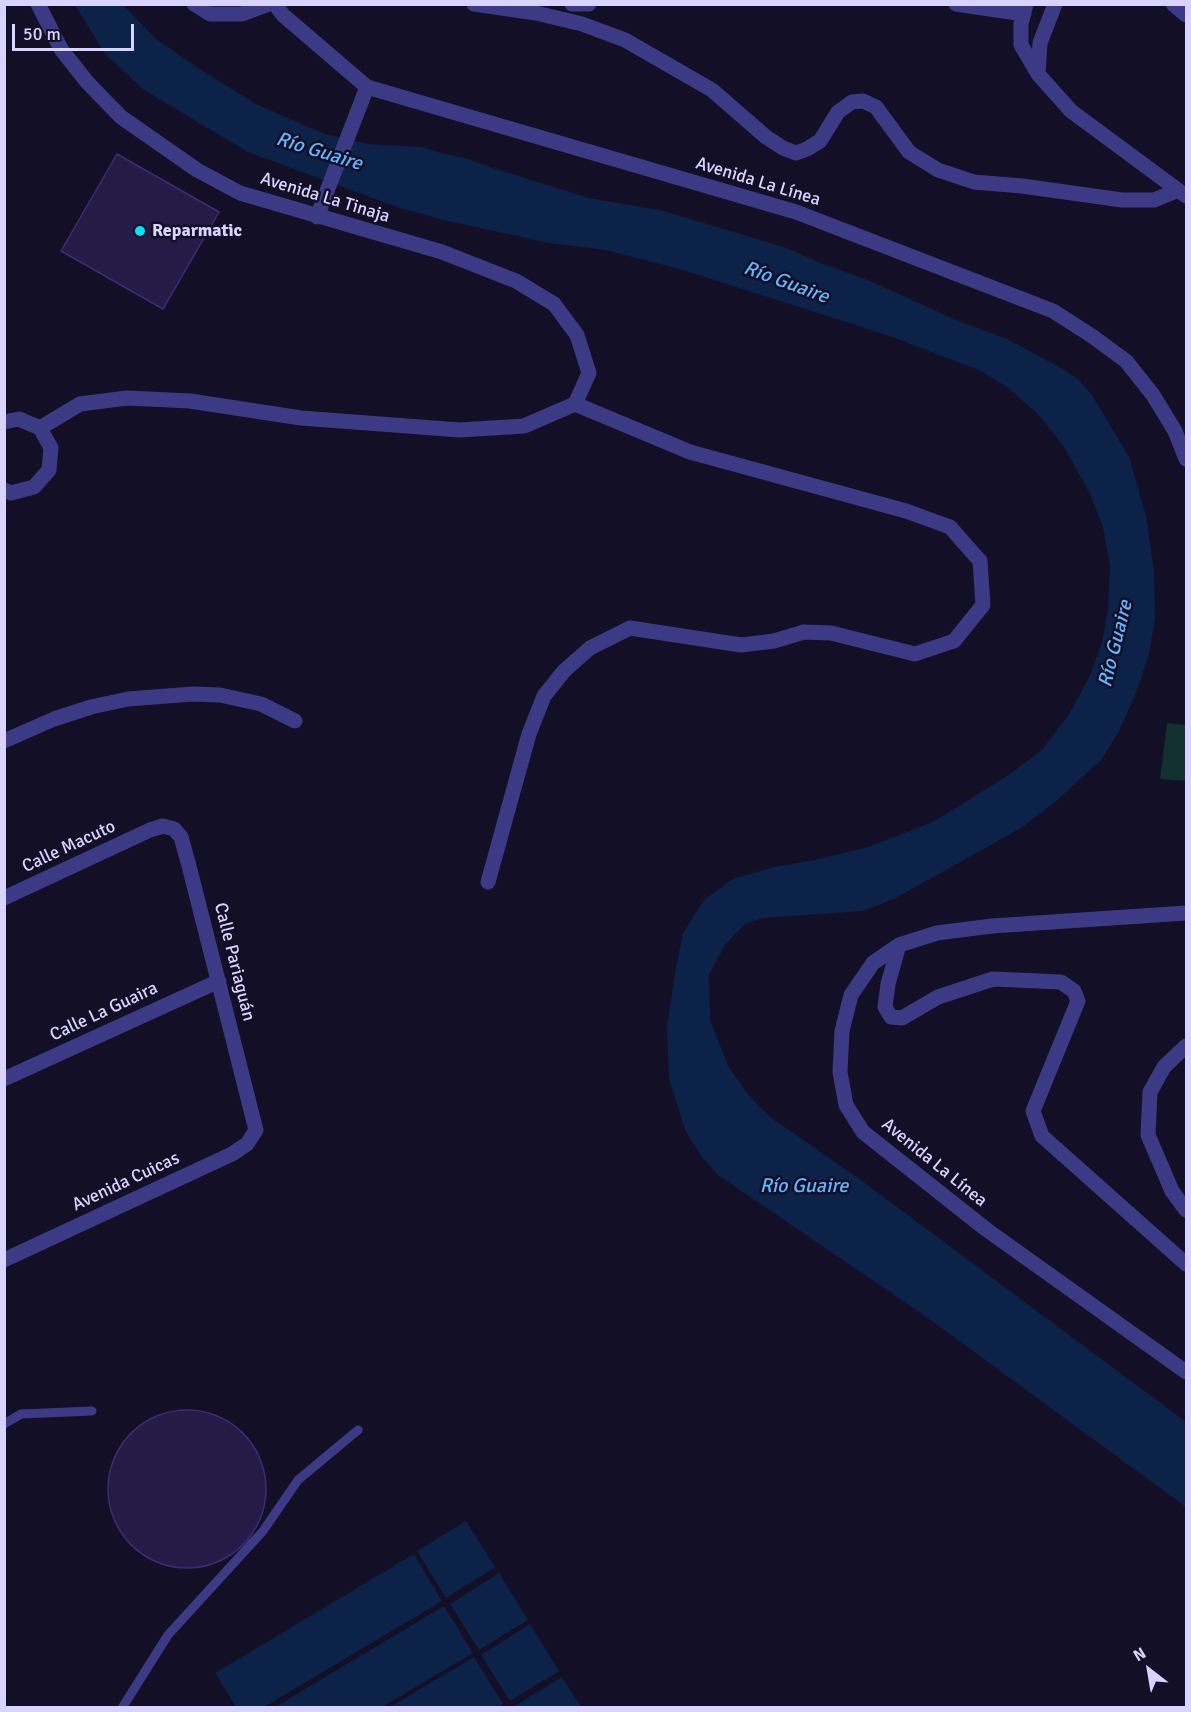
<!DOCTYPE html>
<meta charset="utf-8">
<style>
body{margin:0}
#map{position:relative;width:1191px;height:1712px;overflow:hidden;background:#130f26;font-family:Signika,sans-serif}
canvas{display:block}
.frame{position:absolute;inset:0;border:6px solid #d9d4ff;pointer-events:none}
.north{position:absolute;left:1119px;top:1640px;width:60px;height:60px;-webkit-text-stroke:4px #130f26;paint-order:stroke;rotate:329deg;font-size:16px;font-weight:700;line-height:24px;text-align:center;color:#d9d4ff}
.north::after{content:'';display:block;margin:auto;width:21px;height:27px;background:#d9d4ff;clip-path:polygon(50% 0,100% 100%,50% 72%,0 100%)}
.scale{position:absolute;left:12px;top:24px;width:122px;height:27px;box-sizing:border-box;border:3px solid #d9d4ff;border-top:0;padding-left:8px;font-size:18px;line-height:21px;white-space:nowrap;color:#d9d4ff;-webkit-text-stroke:4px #130f26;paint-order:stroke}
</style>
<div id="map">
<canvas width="1191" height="1712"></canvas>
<div class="frame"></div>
<div class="north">N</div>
<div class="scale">50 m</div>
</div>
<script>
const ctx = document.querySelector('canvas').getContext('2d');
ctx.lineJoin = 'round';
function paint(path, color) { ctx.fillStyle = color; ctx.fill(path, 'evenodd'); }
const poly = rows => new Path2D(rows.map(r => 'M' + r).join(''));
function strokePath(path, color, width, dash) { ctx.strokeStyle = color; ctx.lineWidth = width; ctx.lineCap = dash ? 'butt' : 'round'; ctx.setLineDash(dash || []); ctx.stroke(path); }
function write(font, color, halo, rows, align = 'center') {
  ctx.font = font + ' Signika,sans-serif'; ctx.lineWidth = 5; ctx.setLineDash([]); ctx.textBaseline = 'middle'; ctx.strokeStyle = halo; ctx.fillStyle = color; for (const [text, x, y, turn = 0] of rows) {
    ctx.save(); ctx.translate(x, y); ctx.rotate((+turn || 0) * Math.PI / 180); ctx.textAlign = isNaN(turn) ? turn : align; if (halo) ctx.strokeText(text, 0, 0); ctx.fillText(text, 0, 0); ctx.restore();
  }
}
paint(poly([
 [1167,723,1186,725,1186,781,1160,779]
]), '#12302f');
paint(poly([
 [75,5,123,5,155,38,195,66,256,104,325,134,368,144,422,147,441,153,465,158,490,167,589,198,664,211,787,248,821,263,870,281,961,322,1005,338,1063,369,1078,379,1092,395,1129,457,1146,516,1154,571,1155,618,1149,654,1136,693,1119,731,1102,759,1055,802,1021,828,894,899,862,911,763,918,745,924,725,945,709,975,710,1020,728,1066,747,1093,770,1117,858,1178,1186,1422,1186,1507,928,1318,718,1175,701,1156,686,1132,669,1079,667,1026,676,968,683,933,704,900,733,879,774,867,815,860,868,847,933,822,1007,776,1042,750,1070,713,1090,675,1102,643,1108,610,1110,566,1103,527,1089,492,1064,447,1038,414,1008,388,981,371,890,336,683,270,606,250,549,243,444,220,397,207,248,152,144,90,105,54],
 [466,1521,495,1567,446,1598,417,1551],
 [414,1554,442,1601,264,1707,236,1707,215,1673],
 [499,1573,528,1620,479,1650,450,1604],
 [444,1606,473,1653,382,1707,275,1707],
 [530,1624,559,1671,510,1701,481,1655],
 [474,1657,503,1704,497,1708,390,1707],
 [562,1677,581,1707,513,1707]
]), '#0c2248');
const building = poly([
 [117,154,219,212,163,309,61,251,117,154],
 '108 1489a79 79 0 1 1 158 0a79 79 0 1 1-158 0Z'
]);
paint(building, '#241b47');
strokePath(building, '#3b2d73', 1.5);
strokePath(poly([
 [4,1424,21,1414,92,1411],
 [122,1708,168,1635,263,1531,298,1480,358,1430]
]), '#3d3a85', 9);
strokePath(poly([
 [38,4,61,49,87,82,121,117,197,170,240,193,442,252,516,281,554,304,577,335,589,373,575,404],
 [194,4,210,14,242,14,269,4],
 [275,4,283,15,367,87,796,212,1053,311,1092,336,1126,361,1153,395,1175,431,1186,459],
 [474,4,536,13,582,24,625,40,712,90,766,137,783,148,796,153,807,149,820,141,838,112,852,102,863,101,876,107,909,152,938,170,974,182,1022,186,1122,200,1154,200,1176,191],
 [572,4,589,4],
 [956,4,1024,14],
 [1026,4,1021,24,1021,45,1038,74,1071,111,1186,196],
 [1173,4,1186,15],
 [1038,74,1040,43,1055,4],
 [317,217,367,87],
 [4,422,19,419,40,428,51,448,49,470,34,487,11,493,4,490],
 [40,428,80,404,127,398,190,401,301,418,460,430,524,426,575,404,690,452,906,511,950,527,980,561,983,605,954,641,915,654,831,633,804,632,774,641,741,645,630,628,590,648,564,671,544,696,529,734,488,882],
 [4,741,54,719,91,707,128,699,193,694,220,695,261,704,295,721],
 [4,898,150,830,163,826,174,829,181,837,188,862,256,1130,247,1144,232,1154,4,1260],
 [1186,913,992,926,937,933,899,945,873,963,851,995,842,1031,840,1072,846,1105,863,1132,987,1230,1186,1372],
 [899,945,888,984,885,1007,891,1017,902,1018,938,997,993,979,1061,982,1074,991,1078,1001,1033,1111,1042,1136,1186,1264],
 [1186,1046,1164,1067,1150,1092,1148,1135,1172,1191,1186,1210],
 [4,1079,219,981]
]), '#3d3a85', 15);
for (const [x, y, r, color] of [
 [140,231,6,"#00e5ff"]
]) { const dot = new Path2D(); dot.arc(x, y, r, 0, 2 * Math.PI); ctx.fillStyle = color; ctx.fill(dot); strokePath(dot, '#130f26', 2); }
write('18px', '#d9d4ff', '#130f26', [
 ["Avenida La Línea",758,182,17],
 ["Avenida La Tinaja",325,198,17],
 ["Calle Macuto",69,847,-25],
 ["Calle Pariaguán",234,962,76],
 ["Calle La Guaira",104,1012,-25],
 ["Avenida La Línea",934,1163,39],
 ["Avenida Cuicas",126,1182,-25]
]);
write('bold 18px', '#d9d4ff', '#130f26', [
 ["Reparmatic",152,231]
], 'left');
write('italic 20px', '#62b6ff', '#130f26', [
 ["Río Guaire",319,152,17],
 ["Río Guaire",786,283,20],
 ["Río Guaire",1116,644,-76],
 ["Río Guaire",804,1187]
]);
</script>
